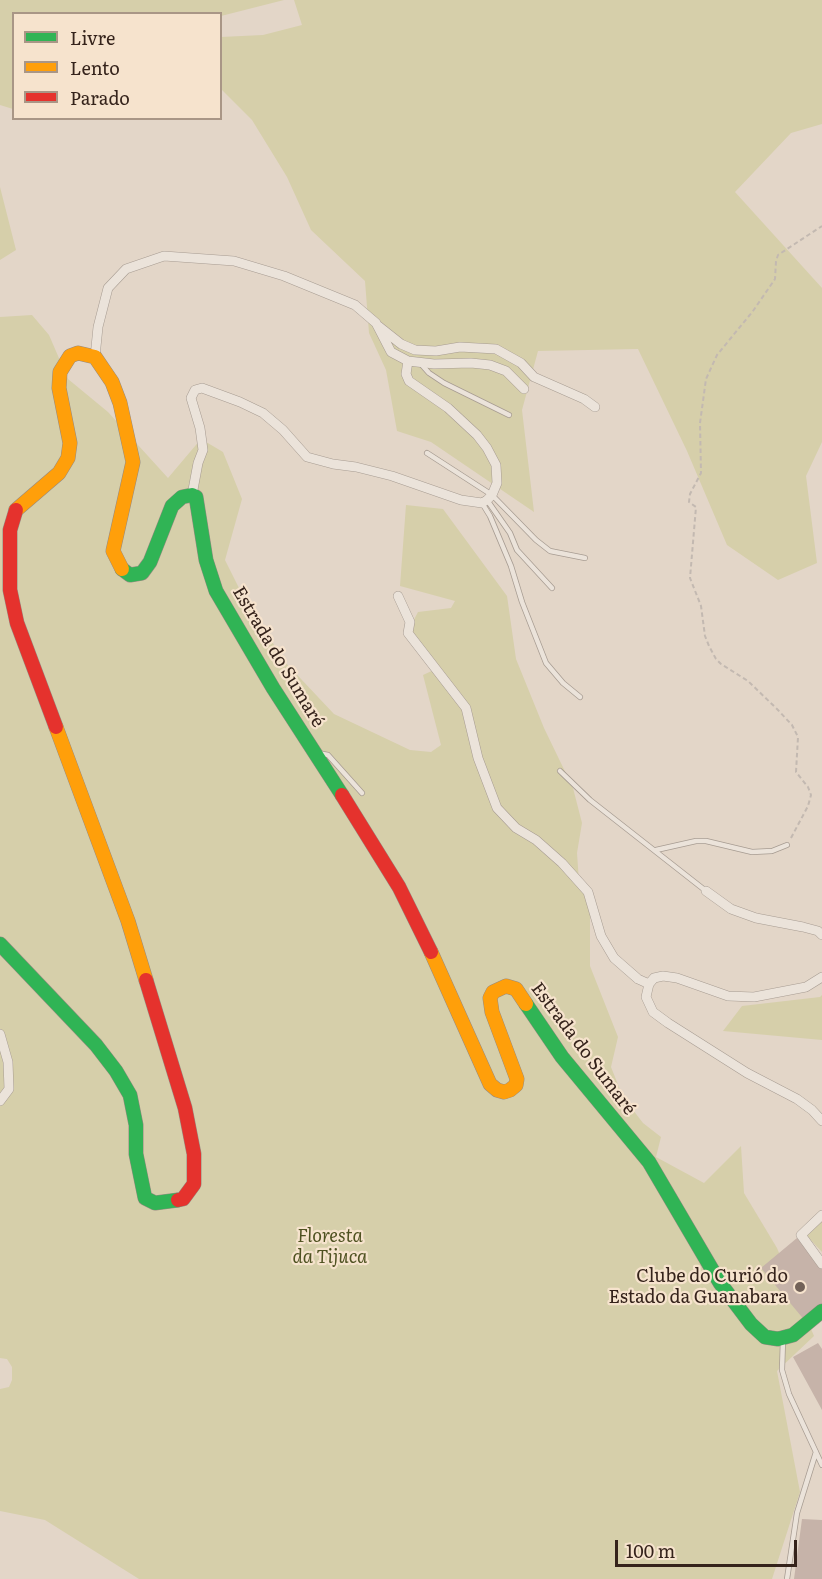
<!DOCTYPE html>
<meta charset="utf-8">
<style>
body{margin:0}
#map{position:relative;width:822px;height:1579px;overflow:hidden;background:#e3d6c8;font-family:Literata,serif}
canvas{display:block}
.legend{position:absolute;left:12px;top:12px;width:210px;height:108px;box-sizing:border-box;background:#f6e3cd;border:2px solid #a99686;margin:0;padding:8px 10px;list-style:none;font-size:18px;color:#35231b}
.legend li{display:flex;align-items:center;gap:12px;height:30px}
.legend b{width:30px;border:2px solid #a99686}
.scale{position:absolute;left:615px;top:1540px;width:182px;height:27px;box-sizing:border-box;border:3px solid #35231b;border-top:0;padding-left:8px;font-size:18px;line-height:21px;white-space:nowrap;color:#35231b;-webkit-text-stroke:4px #f6e3cd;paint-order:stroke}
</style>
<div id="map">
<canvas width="822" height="1579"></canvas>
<ul class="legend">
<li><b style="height:8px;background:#30b455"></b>Livre</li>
<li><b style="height:8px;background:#ff9f0a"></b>Lento</li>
<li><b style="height:8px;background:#e5322d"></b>Parado</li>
</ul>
<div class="scale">100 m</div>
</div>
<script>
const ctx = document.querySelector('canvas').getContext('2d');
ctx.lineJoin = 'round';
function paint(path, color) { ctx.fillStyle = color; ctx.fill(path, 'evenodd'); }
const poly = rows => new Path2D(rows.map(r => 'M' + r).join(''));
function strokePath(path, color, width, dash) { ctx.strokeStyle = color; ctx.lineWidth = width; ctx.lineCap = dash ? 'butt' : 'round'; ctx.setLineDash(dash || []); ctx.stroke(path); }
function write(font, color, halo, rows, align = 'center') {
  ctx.font = font + ' Literata,serif'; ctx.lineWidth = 4.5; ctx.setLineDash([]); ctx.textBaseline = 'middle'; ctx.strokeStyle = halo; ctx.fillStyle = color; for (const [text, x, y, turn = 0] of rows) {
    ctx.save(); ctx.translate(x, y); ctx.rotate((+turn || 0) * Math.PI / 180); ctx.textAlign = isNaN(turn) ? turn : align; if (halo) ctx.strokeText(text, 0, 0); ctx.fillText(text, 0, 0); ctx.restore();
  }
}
paint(poly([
 [0,0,284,0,221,16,220,14,14,14,13,109,0,105],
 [294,0,822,0,822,124,791,133,735,192,822,288,822,442,806,476,817,563,778,580,727,545,687,451,638,349,538,351,522,410,534,512,431,442,397,431,386,370,369,333,365,281,311,230,287,177,252,120,221,89,221,37,263,35,302,25],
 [0,187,16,250,0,260],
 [32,315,49,335,68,379,108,412,168,478,201,439,223,452,242,499,225,560,244,598,285,662,334,714,410,750,431,752,441,745,423,675,436,669,408,631,418,612,451,608,455,601,400,586,406,505,443,509,507,596,516,659,544,728,573,788,582,823,577,853,579,882,590,904,590,966,618,1037,611,1067,623,1097,643,1123,661,1137,656,1157,704,1183,741,1146,744,1193,777,1248,814,1336,777,1371,800,1492,772,1579,139,1579,45,1520,0,1511,0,1389,9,1387,12,1380,12,1367,7,1359,0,1358,0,317],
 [822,995,822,1040,723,1031,742,1006,820,997],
 [822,1219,822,1252,807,1236]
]), '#d6cfaa');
paint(poly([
 [797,1238,822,1267,822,1307,806,1322,761,1268],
 [818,1343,822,1349,822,1410,793,1357],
 [802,1519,822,1520,822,1579,794,1579]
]), '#c6b3a9');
const lane = poly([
 [421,364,429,373,444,383,509,415],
 [427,453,492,495,536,540,550,551,585,558],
 [487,500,510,533,517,550,552,588],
 [482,503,490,516,511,566,522,602,546,663,563,683,580,697],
 [318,753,328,755,362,793],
 [560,771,590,800,706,891],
 [656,850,696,841,706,841,752,852,772,851,787,845],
 [783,1340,782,1370,789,1394,822,1465],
 [787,1579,797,1513,816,1452]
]);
const street = poly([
 [377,325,401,344,415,350,436,351,460,347,496,349,521,363,534,377,584,399,595,407],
 [95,357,98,327,108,288,126,269,164,256,234,261,284,276,355,305,376,323,391,352,408,361,434,364,471,363,490,365,506,371,524,389],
 [192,495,198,463,203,450,200,428,191,398,195,390,202,388,240,402,263,413,283,430,307,457,333,464,356,467,392,476,461,500,482,503,487,500,492,495,497,483,496,465,487,448,477,435,448,408,409,381,406,374,408,361],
 [398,596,410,622,408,633,466,708,478,758,497,808,516,828,536,840,562,863,588,892,601,936,614,958,638,979,649,984],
 [706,891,731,909,756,918,803,927,818,931,822,935],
 [822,977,806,987,754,997,728,996,677,978,663,976,654,978,649,984,646,997,653,1012,668,1023,747,1073,797,1099,812,1110,822,1121],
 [0,1034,8,1062,9,1089,0,1101],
 [822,1215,801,1235,822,1264]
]);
const fast = poly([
 [122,569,130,575,142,573,150,562,172,506,182,497,192,495,196,497,206,560,216,591,273,688,342,795],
 [0,944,96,1045,116,1071,130,1095,136,1125,136,1154,145,1198,155,1203,178,1200],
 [526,1004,562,1057,649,1162,720,1283,751,1324,765,1337,778,1339,793,1335,822,1311]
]);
const slow = poly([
 [16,510,59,473,68,458,70,443,59,388,60,372,70,356,78,353,95,357,112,382,120,403,133,462,113,551,122,569],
 [56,727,128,921,146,980],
 [431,952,490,1084,497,1090,504,1092,510,1090,516,1085,517,1079,492,1012,490,998,493,992,506,986,516,989,526,1004]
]);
const jam = poly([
 [16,510,10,530,10,590,17,623,56,727],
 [342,795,399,887,431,952],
 [146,980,185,1108,194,1154,194,1184,183,1199,178,1200]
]);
strokePath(lane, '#a79c92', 6);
strokePath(street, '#a79c92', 10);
strokePath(fast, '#978b82', 15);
strokePath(slow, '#978b82', 15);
strokePath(jam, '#978b82', 15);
strokePath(poly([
 [791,838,808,806,811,795,808,787,796,772,798,737,792,725,777,709,748,681,721,664,716,659,709,646,705,636,701,606,690,578,696,507,689,502,690,494,701,473,700,423,706,379,717,355,753,311,775,279,776,261,778,255,822,226]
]), '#c3b9b1', 2, [4.5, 3]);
strokePath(lane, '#ebe3da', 4.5);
strokePath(street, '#ebe3da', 9);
strokePath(fast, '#30b455', 14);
strokePath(slow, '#ff9f0a', 14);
strokePath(jam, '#e5322d', 14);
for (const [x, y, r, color] of [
 [800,1287,6,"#726258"]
]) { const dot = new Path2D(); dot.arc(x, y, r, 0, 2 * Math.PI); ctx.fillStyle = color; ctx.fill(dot); strokePath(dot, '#f6e3cd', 2); }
write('18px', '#35231b', '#f6e3cd', [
 ["Estrada do Sumaré",278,657,59],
 ["Estrada do Sumaré",583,1049,53]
]);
write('italic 18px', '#4f5221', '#f6e3cd', [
 ["Floresta",330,1237],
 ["da Tijuca",330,1258]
]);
write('18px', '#35231b', '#f6e3cd', [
 ["Clube do Curió do",788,1277],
 ["Estado da Guanabara",788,1298]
], 'right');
</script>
